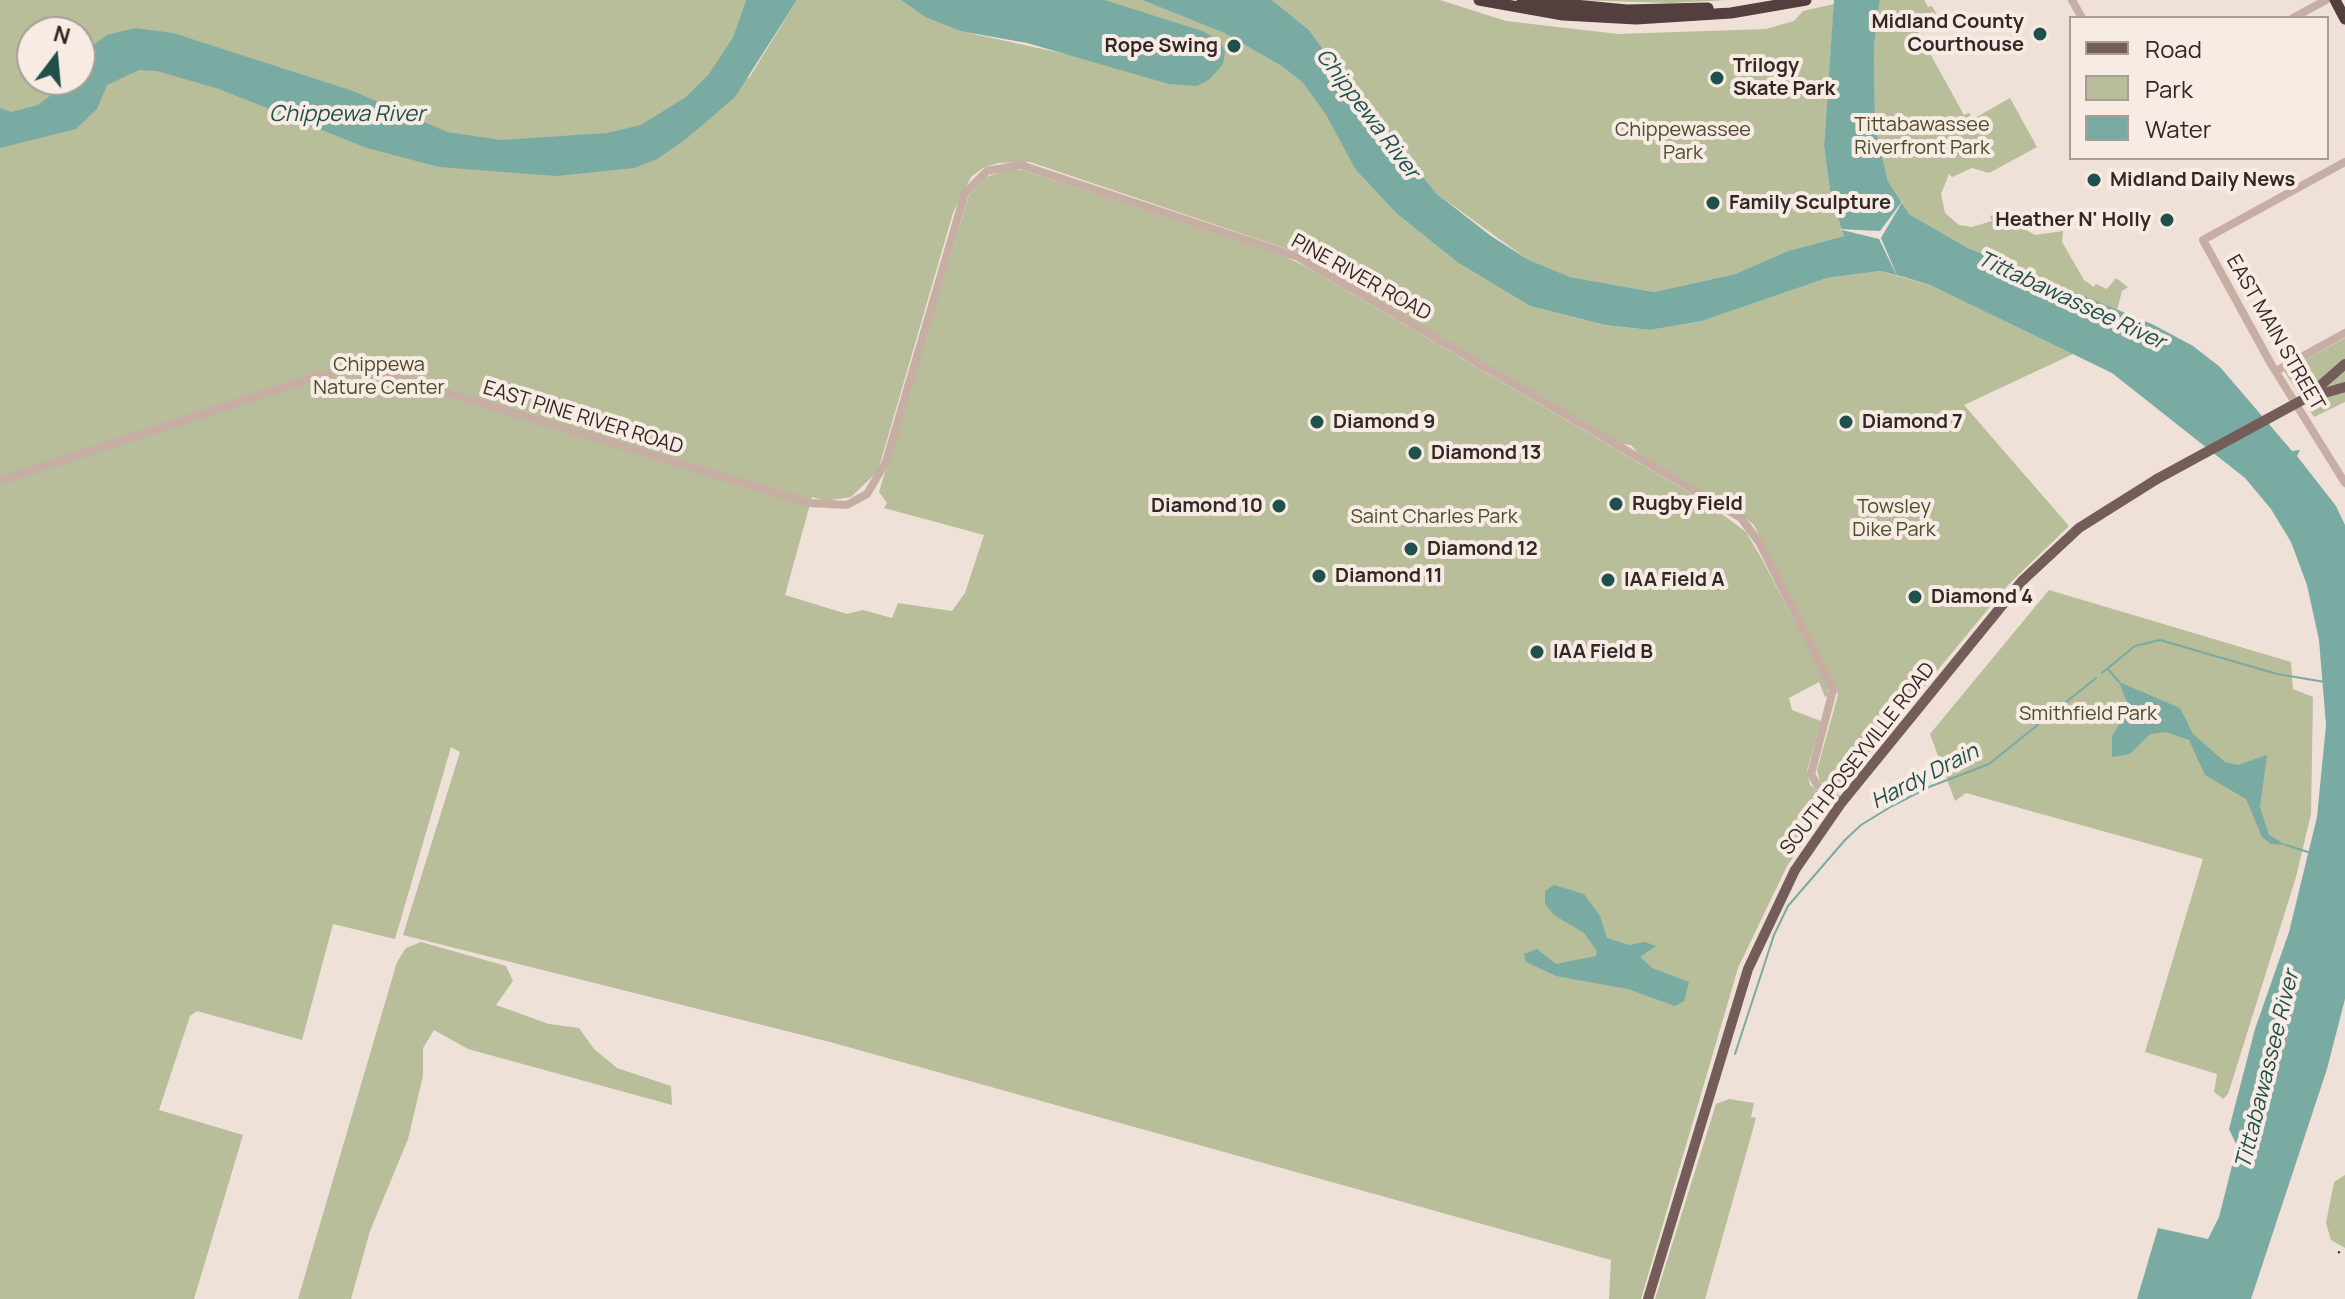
<!DOCTYPE html>
<style>
body{margin:0}
#map{position:relative;width:2345px;height:1299px;overflow:hidden;background:#efe0d8;font-family:Manrope,sans-serif}
canvas{display:block}
.legend{position:absolute;left:2069px;top:16px;width:260px;height:144px;box-sizing:border-box;background:#f7ebe4;border:2px solid #a99d98;margin:0;padding:10px 14px;list-style:none;font-size:24px;color:#332826}
.legend li{display:flex;align-items:center;gap:16px;height:40px}
.legend b{width:40px;border:2px solid #a99d98}
.north{position:absolute;left:16px;top:16px;width:80px;height:80px;box-sizing:border-box;background:#f7ebe4;border:2px solid #a99d98;border-radius:50%;rotate:16deg;font-size:22px;font-weight:700;line-height:32px;text-align:center;color:#332826}
.north::after{content:'';display:block;margin:auto;width:28px;height:36px;background:#1e514b;clip-path:polygon(50% 0,100% 100%,50% 72%,0 100%)}
</style>
<div id="map">
<canvas width="2345" height="1299"></canvas>
<ul class="legend">
<li><b style="height:10px;background:#745c58"></b>Road</li>
<li><b style="height:22px;background:#b8bd9a"></b>Park</li>
<li><b style="height:22px;background:#79aba3"></b>Water</li>
</ul>
<div class="north">N</div>
</div>
<script>
const ctx = document.querySelector('canvas').getContext('2d');
ctx.lineJoin = 'round';
function paint(path, color) { ctx.fillStyle = color; ctx.fill(path, 'evenodd'); }
const poly = rows => new Path2D(rows.map(r => 'M' + r).join(''));
function strokePath(path, color, width, dash) { ctx.strokeStyle = color; ctx.lineWidth = width; ctx.lineCap = dash ? 'butt' : 'round'; ctx.setLineDash(dash || []); ctx.stroke(path); }
function write(font, color, halo, rows, align = 'center') {
  ctx.font = font + ' Manrope,sans-serif'; ctx.lineWidth = 8; ctx.setLineDash([]); ctx.textBaseline = 'middle'; ctx.strokeStyle = halo; ctx.fillStyle = color; for (const [text, x, y, turn = 0] of rows) {
    ctx.save(); ctx.translate(x, y); ctx.rotate((+turn || 0) * Math.PI / 180); ctx.textAlign = isNaN(turn) ? turn : align; if (halo) ctx.strokeText(text, 0, 0); ctx.fillText(text, 0, 0); ctx.restore();
  }
}
paint(poly([
 [0,0,746,0,733,37,717,62,749,78,797,0,901,0,925,17,960,31,1079,57,1220,41,1203,31,1105,0,1142,0,1224,33,1283,67,1303,83,1326,115,1355,169,1396,213,1457,262,1530,306,1605,325,1650,330,1702,321,1827,278,1880,271,1930,285,2073,354,1964,405,2069,526,2008,585,1842,786,1832,787,1820,782,1817,770,1838,695,1754,525,1743,516,1638,453,1631,445,1622,444,1296,252,1030,162,998,163,983,168,971,177,953,213,878,471,851,497,825,501,812,497,785,595,847,614,863,610,892,618,898,603,952,611,965,593,984,535,884,508,887,503,879,492,969,195,986,177,1011,169,1023,170,1277,253,1305,266,1707,503,1746,532,1763,561,1828,686,1828,696,1825,697,1819,682,1789,698,1792,710,1821,721,1807,771,1810,785,1827,798,1828,807,1787,866,1738,968,1641,1299,1609,1299,1611,1260,830,1042,403,935,460,752,451,747,395,939,333,924,302,1040,197,1011,190,1016,159,1110,243,1135,194,1299,0,1299],
 [32,32,80,32,80,80,32,80],
 [1272,0,1440,0,1506,21,1618,34,1766,29,1794,21,1803,11,1834,4,1824,146,1831,198,1844,236,1788,251,1735,274,1654,292,1570,277,1527,259,1437,194,1357,96,1309,30],
 [1576,0,1728,0,1670,3],
 [1880,0,1924,0,1928,7,1932,6,1937,15,1932,12,1919,20,1921,24,1916,28,1964,115,1969,113,1973,119,2010,98,2037,147,1989,173,1972,168,1952,177,1949,174,1941,194,1945,213,1959,225,1972,227,1992,221,1990,216,1996,214,2035,235,2063,231,2062,242,2084,280,2094,287,2096,284,2107,289,2116,278,2128,287,2122,291,2117,310,1968,248,1909,214,1888,181,1875,128,1874,45],
 [2345,338,2345,402,2314,417,2284,371],
 [2049,590,2291,662,2293,689,2313,697,2311,814,2296,877,2228,1094,2223,1099,2214,1092,2217,1074,2145,1052,2203,859,1966,793,1955,801,1930,734],
 [421,942,506,966,513,981,496,1005,549,1024,579,1028,594,1049,617,1068,671,1086,672,1105,468,1049,434,1030,423,1048,423,1076,408,1139,370,1231,351,1299,298,1299,397,962,406,948],
 [1729,1099,1754,1103,1751,1117,1756,1118,1755,1122,1705,1299,1655,1299,1716,1104],
 [2345,1175,2345,1248,2331,1240,2326,1223,2334,1182]
]), '#b8bd9a');
paint(poly([
 [746,0,797,0,735,97,686,139,657,159,634,168,556,176,439,167,367,148,219,89,157,71,139,70,107,85,97,109,76,129,0,148,0,108,11,112,38,105,71,80,80,80,80,67,92,46,107,35,135,28,173,33,353,91,447,132,501,140,607,133,641,125,686,97,709,74,733,37],
 [901,0,1105,0,1203,31,1220,41,1225,52,1223,64,1210,79,1197,86,1169,84,1027,43,960,31,925,17],
 [1142,0,1272,0,1309,30,1357,96,1437,194,1491,236,1527,259,1570,277,1654,292,1735,274,1788,251,1844,236,1831,198,1824,146,1834,0,1880,0,1874,45,1875,128,1888,181,1909,214,1968,248,2152,324,2193,346,2220,367,2292,451,2300,450,2297,456,2336,506,2345,525,2345,999,2327,1069,2251,1299,2137,1299,2158,1228,2208,1239,2219,1217,2237,1146,2229,1129,2255,1029,2289,932,2317,817,2326,725,2319,640,2307,585,2291,542,2271,509,2245,478,2112,373,1930,285,1904,277,1880,271,1827,278,1702,321,1650,330,1605,325,1530,306,1457,262,1396,213,1355,169,1326,115,1303,83,1283,67,1224,33],
 [2119,682,2180,708,2193,734,2225,762,2238,765,2267,755,2260,807,2269,835,2286,845,2271,844,2262,837,2246,799,2205,775,2189,740,2166,732,2150,734,2130,754,2112,757,2112,736,2129,707],
 [1554,885,1584,894,1600,916,1607,938,1629,945,1645,942,1656,946,1640,957,1652,968,1689,982,1684,1001,1675,1006,1628,989,1556,976,1526,962,1524,954,1537,949,1556,964,1596,956,1597,951,1584,933,1554,915,1545,904,1545,891]
]), '#79aba3');
paint(poly([
 [1904,199,1881,238,1899,280,1879,239,1838,229,1880,231]
]), '#efe0d8');
strokePath(poly([
 [2108,669,2119,682],
 [2102,673,2135,646,2160,640,2277,674,2325,682],
 [2286,845,2308,852],
 [1735,1054,1774,935,1788,906,1845,840,1861,825,1892,806,1929,787,1989,764,2096,678]
]), '#79aba3', 2);
strokePath(poly([
 [2072,0,2082,18],
 [2293,18,2326,0],
 [2345,162,2203,240,2271,364,2345,483],
 [2276,371,2345,333],
 [0,481,327,373,356,370,392,376,809,503,847,505,867,494,886,462,965,193,987,171,1021,165,1298,257,1741,518,1759,542,1833,690,1811,774,1817,785,1842,802]
]), '#c6aea5', 8);
strokePath(poly([
 [2311,397,2345,387],
 [2306,398,2345,364],
 [1648,1299,1748,969,1795,870,1842,802,2022,581,2079,528,2157,479]
]), '#745c58', 10);
strokePath(poly([
 [1479,0,1563,15,1636,19,1731,13,1806,0],
 [1522,0,1627,10,1708,8],
 [2335,0,2345,19]
]), '#53403e', 11);
strokePath(poly([
 [2338,1252,2345,1254]
]), '#332826', 2, [2, 6]);
strokePath(poly([
 [2157,479,2306,398]
]), '#745c58', 10);
for (const [x, y, r, color] of [
 [2040,34,8,"#1e514b"],
 [1234,46,8,"#1e514b"],
 [1717,78,8,"#1e514b"],
 [2094,180,8,"#1e514b"],
 [1713,203,8,"#1e514b"],
 [2167,220,8,"#1e514b"],
 [1317,422,8,"#1e514b"],
 [1846,422,8,"#1e514b"],
 [1415,453,8,"#1e514b"],
 [1616,504,8,"#1e514b"],
 [1279,506,8,"#1e514b"],
 [1411,549,8,"#1e514b"],
 [1319,576,8,"#1e514b"],
 [1608,580,8,"#1e514b"],
 [1915,597,8,"#1e514b"],
 [1537,652,8,"#1e514b"]
]) { const dot = new Path2D(); dot.arc(x, y, r, 0, 2 * Math.PI); ctx.fillStyle = color; ctx.fill(dot); strokePath(dot, '#f7ebe4', 3); }
write('bold 20px', '#332826', '#f7ebe4', [
 ["Midland County",2024,22,"right"],
 ["Courthouse",2024,45,"right"],
 ["Rope Swing",1218,46,"right"],
 ["Trilogy",1733,66],
 ["Skate Park",1733,89],
 ["Midland Daily News",2110,180],
 ["Family Sculpture",1729,203],
 ["Heather N' Holly",2151,220,"right"],
 ["Diamond 9",1333,422],
 ["Diamond 7",1862,422],
 ["Diamond 13",1431,453],
 ["Rugby Field",1632,504],
 ["Diamond 10",1263,506,"right"],
 ["Diamond 12",1427,549],
 ["Diamond 11",1335,576],
 ["IAA Field A",1624,580],
 ["Diamond 4",1931,597],
 ["IAA Field B",1553,652]
], 'left');
write('20px', '#494f2b', '#f7ebe4', [
 ["Tittabawassee",1922,125],
 ["Riverfront Park",1922,148],
 ["Chippewassee",1683,130],
 ["Park",1683,153],
 ["Chippewa",379,365],
 ["Nature Center",379,388],
 ["Towsley",1894,507],
 ["Dike Park",1894,530],
 ["Saint Charles Park",1434,517],
 ["Smithfield Park",2088,714]
]);
write('20px', '#332826', '#f7ebe4', [
 ["PINE RIVER ROAD",1361,278,29],
 ["EAST MAIN STREET",2275,333,60],
 ["EAST PINE RIVER ROAD",583,418,17],
 ["SOUTH POSEYVILLE ROAD",1858,759,-52]
]);
write('italic 22px', '#1e514b', '#f7ebe4', [
 ["Chippewa River",1367,114,53],
 ["Chippewa River",347,115],
 ["Tittabawassee River",2071,301,25],
 ["Hardy Drain",1925,777,-27],
 ["Tittabawassee River",2268,1070,-76]
]);
</script>
